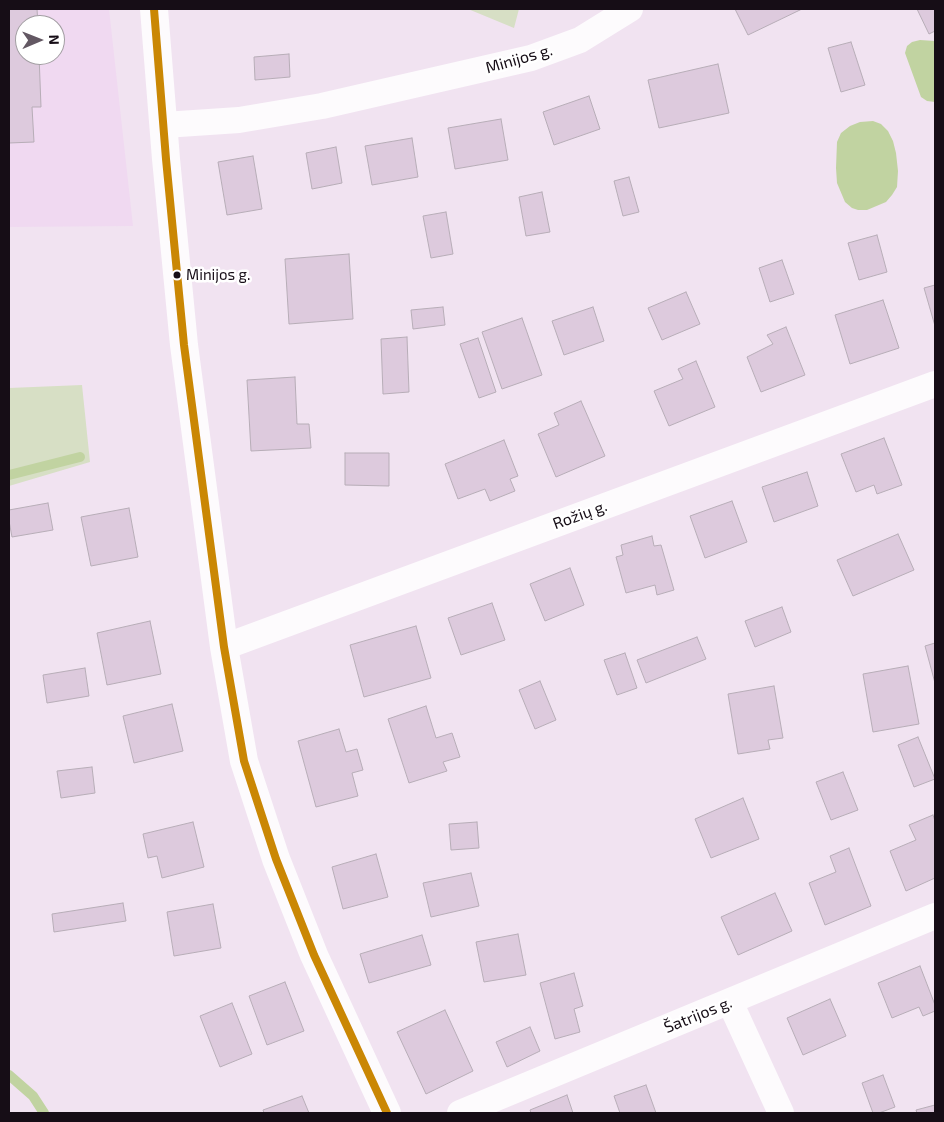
<!DOCTYPE html>
<meta charset="utf-8">
<style>
body{margin:0}
#map{position:relative;width:944px;height:1122px;overflow:hidden;background:#f1e3f1;font-family:"Exo 2",sans-serif}
canvas{display:block}
.frame{position:absolute;inset:0;border:10px solid #160d16;pointer-events:none}
.north{position:absolute;left:15px;top:15px;width:50px;height:50px;box-sizing:border-box;background:#fff;border:1px solid #a29ea2;border-radius:50%;rotate:89deg;font-size:14px;font-weight:700;line-height:20px;text-align:center;color:#160d16}
.north::after{content:'';display:block;margin:auto;width:18px;height:22px;background:#635863;clip-path:polygon(50% 0,100% 100%,50% 72%,0 100%)}
</style>
<div id="map">
<canvas width="944" height="1122"></canvas>
<div class="frame"></div>
<div class="north">N</div>
</div>
<script>
const ctx = document.querySelector('canvas').getContext('2d');
ctx.lineJoin = 'round';
function paint(path, color) { ctx.fillStyle = color; ctx.fill(path, 'evenodd'); }
const poly = rows => new Path2D(rows.map(r => 'M' + r).join(''));
function strokePath(path, color, width, dash) { ctx.strokeStyle = color; ctx.lineWidth = width; ctx.lineCap = dash ? 'butt' : 'round'; ctx.setLineDash(dash || []); ctx.stroke(path); }
function write(font, color, halo, rows, align = 'center') {
  ctx.font = font + ' "Exo 2",sans-serif'; ctx.lineWidth = 5; ctx.setLineDash([]); ctx.textBaseline = 'middle'; ctx.strokeStyle = halo; ctx.fillStyle = color; for (const [text, x, y, turn = 0] of rows) {
    ctx.save(); ctx.translate(x, y); ctx.rotate((+turn || 0) * Math.PI / 180); ctx.textAlign = isNaN(turn) ? turn : align; if (halo) ctx.strokeText(text, 0, 0); ctx.fillText(text, 0, 0); ctx.restore();
  }
}
paint(poly([
 [9,9,109,9,133,226,9,227],
 [25,25,55,25,55,55,25,55]
]), '#f0d9f1');
paint(poly([
 [468,9,519,9,514,28],
 [82,385,90,462,9,486,9,388]
]), '#d7dfc5');
paint(poly([
 [920,40,935,41,935,102,927,101,921,97,905,53,907,46,912,42],
 [873,121,881,124,888,131,893,141,896,153,898,171,897,187,892,195,886,202,867,210,858,210,852,208,845,202,837,183,836,168,837,142,841,133,850,126,860,122]
]), '#c1d3a1');
strokePath(poly([
 [9,475,80,457],
 [9,1075,33,1096,44,1113]
]), '#c1d3a1', 10);
const building = poly([
 [9,9,37,9,38,25,25,25,25,55,39,55,41,107,32,107,34,142,9,143,9,9],
 [735,9,802,9,748,35,735,9],
 [917,9,935,9,935,31,929,34,917,9],
 [851,42,865,85,841,92,828,48,851,42],
 [289,54,290,77,255,80,254,57,289,54],
 [718,64,729,113,659,128,648,80,718,64],
 [589,96,600,129,554,145,543,112,589,96],
 [501,119,508,160,455,169,448,128,501,119],
 [412,138,418,177,372,185,365,146,412,138],
 [336,147,342,183,312,189,306,153,336,147],
 [253,156,262,209,227,215,218,162,253,156],
 [629,177,639,212,623,216,614,181,629,177],
 [542,192,550,232,526,236,519,197,542,192],
 [446,212,453,254,431,258,423,216,446,212],
 [877,235,887,272,859,280,848,243,877,235],
 [349,254,353,319,289,324,285,259,349,254],
 [782,260,794,294,770,302,759,268,782,260],
 [935,285,935,326,924,288,935,285],
 [686,292,700,324,662,340,648,308,686,292],
 [883,300,899,348,850,364,835,315,883,300],
 [443,307,445,325,413,329,411,310,443,307],
 [593,307,604,341,564,355,552,321,593,307],
 [522,318,542,375,502,389,482,332,522,318],
 [786,327,805,375,761,392,747,357,773,344,767,335,786,327],
 [407,337,409,392,383,394,381,339,407,337],
 [478,338,496,392,479,398,460,344,478,338],
 [696,361,715,407,669,426,654,391,683,379,678,369,696,361],
 [295,377,297,424,309,424,311,448,251,451,247,380,295,377],
 [581,401,605,456,556,477,538,434,559,425,554,413,581,401],
 [884,438,902,485,877,494,874,485,856,492,841,454,884,438],
 [504,440,518,476,510,479,515,491,490,501,485,489,458,499,445,464,504,440],
 [345,453,389,453,389,486,345,485,345,453],
 [807,472,818,506,774,522,762,487,807,472],
 [732,501,747,542,705,558,690,516,732,501],
 [48,503,53,530,12,537,9,521,9,510,48,503],
 [129,508,138,557,91,566,81,517,129,508],
 [898,534,914,570,853,596,837,560,898,534],
 [652,536,654,546,661,545,674,590,657,595,655,585,626,593,616,557,623,555,621,545,652,536],
 [570,568,584,605,545,621,530,584,570,568],
 [492,603,505,640,461,655,448,618,492,603],
 [782,607,791,632,755,647,745,621,782,607],
 [150,621,161,674,107,685,97,633,150,621],
 [416,626,431,678,364,697,350,645,416,626],
 [697,637,706,659,646,683,637,660,697,637],
 [935,643,935,683,925,646,935,643],
 [625,653,637,688,617,695,604,660,625,653],
 [908,666,919,724,873,732,863,674,908,666],
 [85,668,89,696,47,703,43,675,85,668],
 [540,681,556,720,535,729,519,690,540,681],
 [774,686,783,738,768,740,770,749,738,754,728,694,774,686],
 [172,704,183,751,134,763,123,716,172,704],
 [426,706,436,738,452,733,460,757,443,762,447,771,409,783,388,719,426,706],
 [339,729,346,752,357,749,363,770,352,773,358,796,316,807,298,741,339,729],
 [918,737,935,779,914,787,898,745,918,737],
 [92,767,95,793,61,798,57,771,92,767],
 [843,772,858,810,831,820,816,782,843,772],
 [743,798,759,839,711,858,695,819,743,798],
 [933,815,935,821,935,878,906,891,890,851,916,840,909,825,933,815],
 [193,822,204,867,162,878,157,856,148,858,143,834,193,822],
 [477,822,479,848,451,850,449,824,477,822],
 [849,848,871,906,825,925,809,883,836,872,830,856,849,848],
 [376,854,388,897,343,909,332,867,376,854],
 [471,873,479,906,431,917,423,883,471,873],
 [775,893,792,931,738,955,721,917,775,893],
 [123,903,126,921,54,932,52,914,123,903],
 [213,904,221,948,174,956,167,912,213,904],
 [518,934,526,975,484,982,476,942,518,934],
 [422,935,431,965,369,983,360,954,422,935],
 [920,966,935,1005,935,1011,923,1016,919,1007,892,1018,878,983,920,966],
 [574,973,583,1006,574,1009,580,1032,555,1039,540,983,574,973],
 [285,982,304,1031,267,1045,249,996,285,982],
 [830,999,846,1036,803,1055,787,1018,830,999],
 [232,1003,252,1054,220,1067,200,1016,232,1003],
 [445,1010,473,1071,426,1094,397,1032,445,1010],
 [530,1027,540,1051,507,1067,496,1042,530,1027],
 [883,1075,895,1107,879,1113,873,1113,862,1083,883,1075],
 [646,1085,656,1113,620,1113,614,1096,646,1085],
 [567,1095,573,1113,531,1113,530,1110,567,1095],
 [302,1096,309,1113,264,1113,263,1110,302,1096],
 [935,1105,935,1113,917,1113,916,1110,935,1105]
]);
paint(building, '#ddcadd');
strokePath(building, '#b7adb7', 1);
strokePath(poly([
 [164,125,239,120,322,106,531,58,580,40,630,9],
 [224,647,935,384],
 [730,1002,781,1113],
 [460,1113,935,916]
]), '#fdfbfd', 26);
strokePath(poly([
 [154,9,166,159,184,345,224,647,244,761,276,859,314,955,387,1113]
]), '#fdfbfd', 28);
strokePath(poly([
 [154,9,166,159,184,345,224,647,244,761,276,859,314,955,387,1113]
]), '#ca8704', 8);
for (const [x, y, r, color] of [
 [177,275,4.5,"#160d16"]
]) { const dot = new Path2D(); dot.arc(x, y, r, 0, 2 * Math.PI); ctx.fillStyle = color; ctx.fill(dot); strokePath(dot, '#fff', 2); }
write('15px', '#160d16', '#fff', [
 ["Minijos g.",186,275]
], 'left');
write('16px', '#160d16', '#fff', [
 ["Minijos g.",519,59,-16],
 ["Rožių g.",580,515,-20],
 ["Šatrijos g.",698,1015,-22]
]);
</script>
